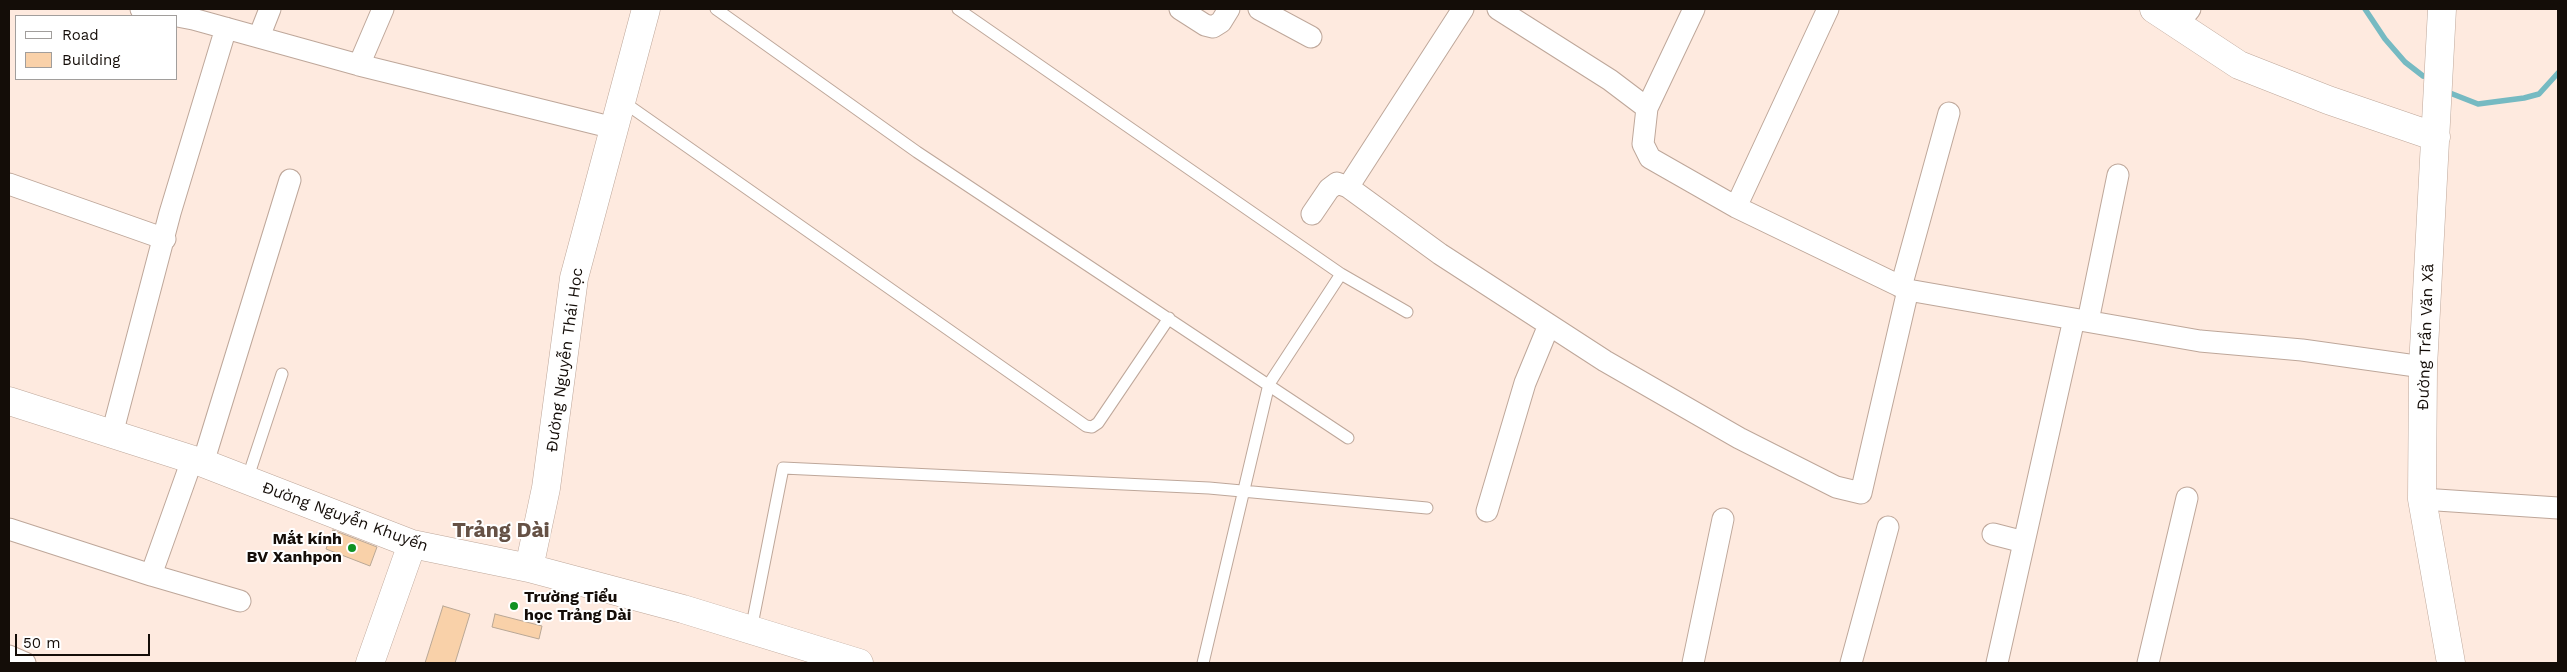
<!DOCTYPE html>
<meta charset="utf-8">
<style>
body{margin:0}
#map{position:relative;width:2567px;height:672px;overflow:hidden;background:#feeadf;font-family:"Work Sans",sans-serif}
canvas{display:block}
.frame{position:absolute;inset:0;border:10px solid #140d08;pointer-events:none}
.legend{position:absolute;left:15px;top:15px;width:162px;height:65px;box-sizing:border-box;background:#fff;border:1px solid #a19e9c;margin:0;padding:6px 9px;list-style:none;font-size:15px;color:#140d08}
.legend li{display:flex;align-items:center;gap:10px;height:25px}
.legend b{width:25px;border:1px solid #a19e9c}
.scale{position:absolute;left:15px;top:634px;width:135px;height:22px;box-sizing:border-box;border:2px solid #140d08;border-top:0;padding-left:6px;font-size:15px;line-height:18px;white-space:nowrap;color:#140d08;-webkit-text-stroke:4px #fff;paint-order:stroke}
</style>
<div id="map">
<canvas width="2567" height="672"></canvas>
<div class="frame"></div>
<ul class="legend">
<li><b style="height:6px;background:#fff"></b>Road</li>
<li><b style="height:14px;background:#f9d1a9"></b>Building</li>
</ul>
<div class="scale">50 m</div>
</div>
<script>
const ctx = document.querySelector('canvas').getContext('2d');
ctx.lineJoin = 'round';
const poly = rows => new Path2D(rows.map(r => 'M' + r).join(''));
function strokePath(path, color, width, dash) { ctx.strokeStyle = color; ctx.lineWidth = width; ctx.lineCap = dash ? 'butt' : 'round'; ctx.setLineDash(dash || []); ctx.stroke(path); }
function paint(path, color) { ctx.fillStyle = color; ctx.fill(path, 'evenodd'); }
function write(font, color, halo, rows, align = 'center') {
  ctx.font = font + ' "Work Sans",sans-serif'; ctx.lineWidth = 4; ctx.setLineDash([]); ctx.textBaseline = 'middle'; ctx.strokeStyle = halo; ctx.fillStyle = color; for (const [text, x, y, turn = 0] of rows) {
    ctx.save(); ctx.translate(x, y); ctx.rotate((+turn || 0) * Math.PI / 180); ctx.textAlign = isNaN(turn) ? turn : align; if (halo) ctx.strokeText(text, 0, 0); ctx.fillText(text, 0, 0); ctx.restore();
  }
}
strokePath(poly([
 [2365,9,2385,39,2405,62,2423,76],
 [2450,93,2478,104,2524,98,2539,94,2558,73]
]), '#76bac2', 5.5);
const building = poly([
 [333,530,377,547,370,566,326,549,333,530],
 [443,606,470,614,455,663,425,663,443,606],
 [495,614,542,626,539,639,492,627,495,614]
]);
paint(building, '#f9d1a9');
strokePath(building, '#b9a795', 1);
const service = poly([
 [716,9,917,152,1348,438],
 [958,9,1341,274,1269,384,1203,663],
 [622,101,1086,426,1092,427,1098,423,1169,318],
 [1341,274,1407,312],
 [247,480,282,374],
 [751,630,783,468,1209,488,1427,508]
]);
const minor = poly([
 [141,9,193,19,359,65,614,128],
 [1180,9,1205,25,1213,27,1221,22,1229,9],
 [1259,9,1311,37],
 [1498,9,1610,80,1647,108,1643,144,1650,158,1736,207,1908,290,2200,341,2302,350,2423,367],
 [2177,25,2190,9],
 [259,37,270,9],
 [359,65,383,9],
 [1647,108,1694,9],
 [9,184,165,239],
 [1348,187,1463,9],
 [1736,207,1828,9],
 [1312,214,1329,189,1337,183,1348,187,1440,254,1605,361,1739,438,1836,487,1861,493,1908,290],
 [1901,287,1949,113],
 [2088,321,2118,175],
 [112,434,170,213,226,28],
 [192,460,151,575,240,601],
 [203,463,290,180],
 [2422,499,2558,508],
 [1487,511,1525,383,1549,325],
 [9,529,151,575],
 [1993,534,2024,542],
 [9,656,25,663],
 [1693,663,1723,519],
 [1851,663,1888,527],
 [1997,663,2074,319],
 [2148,663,2187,498]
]);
const tertiary = poly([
 [2154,9,2239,65,2328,100,2436,137],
 [2442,9,2423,367,2422,499,2451,663],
 [9,401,203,463,412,544,529,568,683,609,859,663],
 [529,568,546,488,574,278,646,9],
 [370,663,412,544]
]);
strokePath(service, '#bea79a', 13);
strokePath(minor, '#bea79a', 23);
strokePath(tertiary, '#bea79a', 29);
strokePath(service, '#fff', 11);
strokePath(minor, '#fff', 21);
strokePath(tertiary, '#fff', 28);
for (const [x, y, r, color] of [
 [352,548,5,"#0f9223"],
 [514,606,5,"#0f9223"]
]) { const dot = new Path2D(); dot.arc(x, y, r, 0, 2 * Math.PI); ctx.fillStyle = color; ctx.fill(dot); strokePath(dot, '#fff', 2); }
write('16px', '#140d08', '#fff', [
 ["Đường Trần Văn Xã",2426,337,-88],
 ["Đường Nguyễn Thái Học",565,360,-82],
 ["Đường Nguyễn Khuyến",345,517,20]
]);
write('bold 16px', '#140d08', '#fff', [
 ["Mắt kính",342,539],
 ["BV Xanhpon",342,557],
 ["Trường Tiểu",524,597,"left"],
 ["học Trảng Dài",524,615,"left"]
], 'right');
write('bold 21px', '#655145', '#fff', [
 ["Trảng Dài",501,531]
]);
</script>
